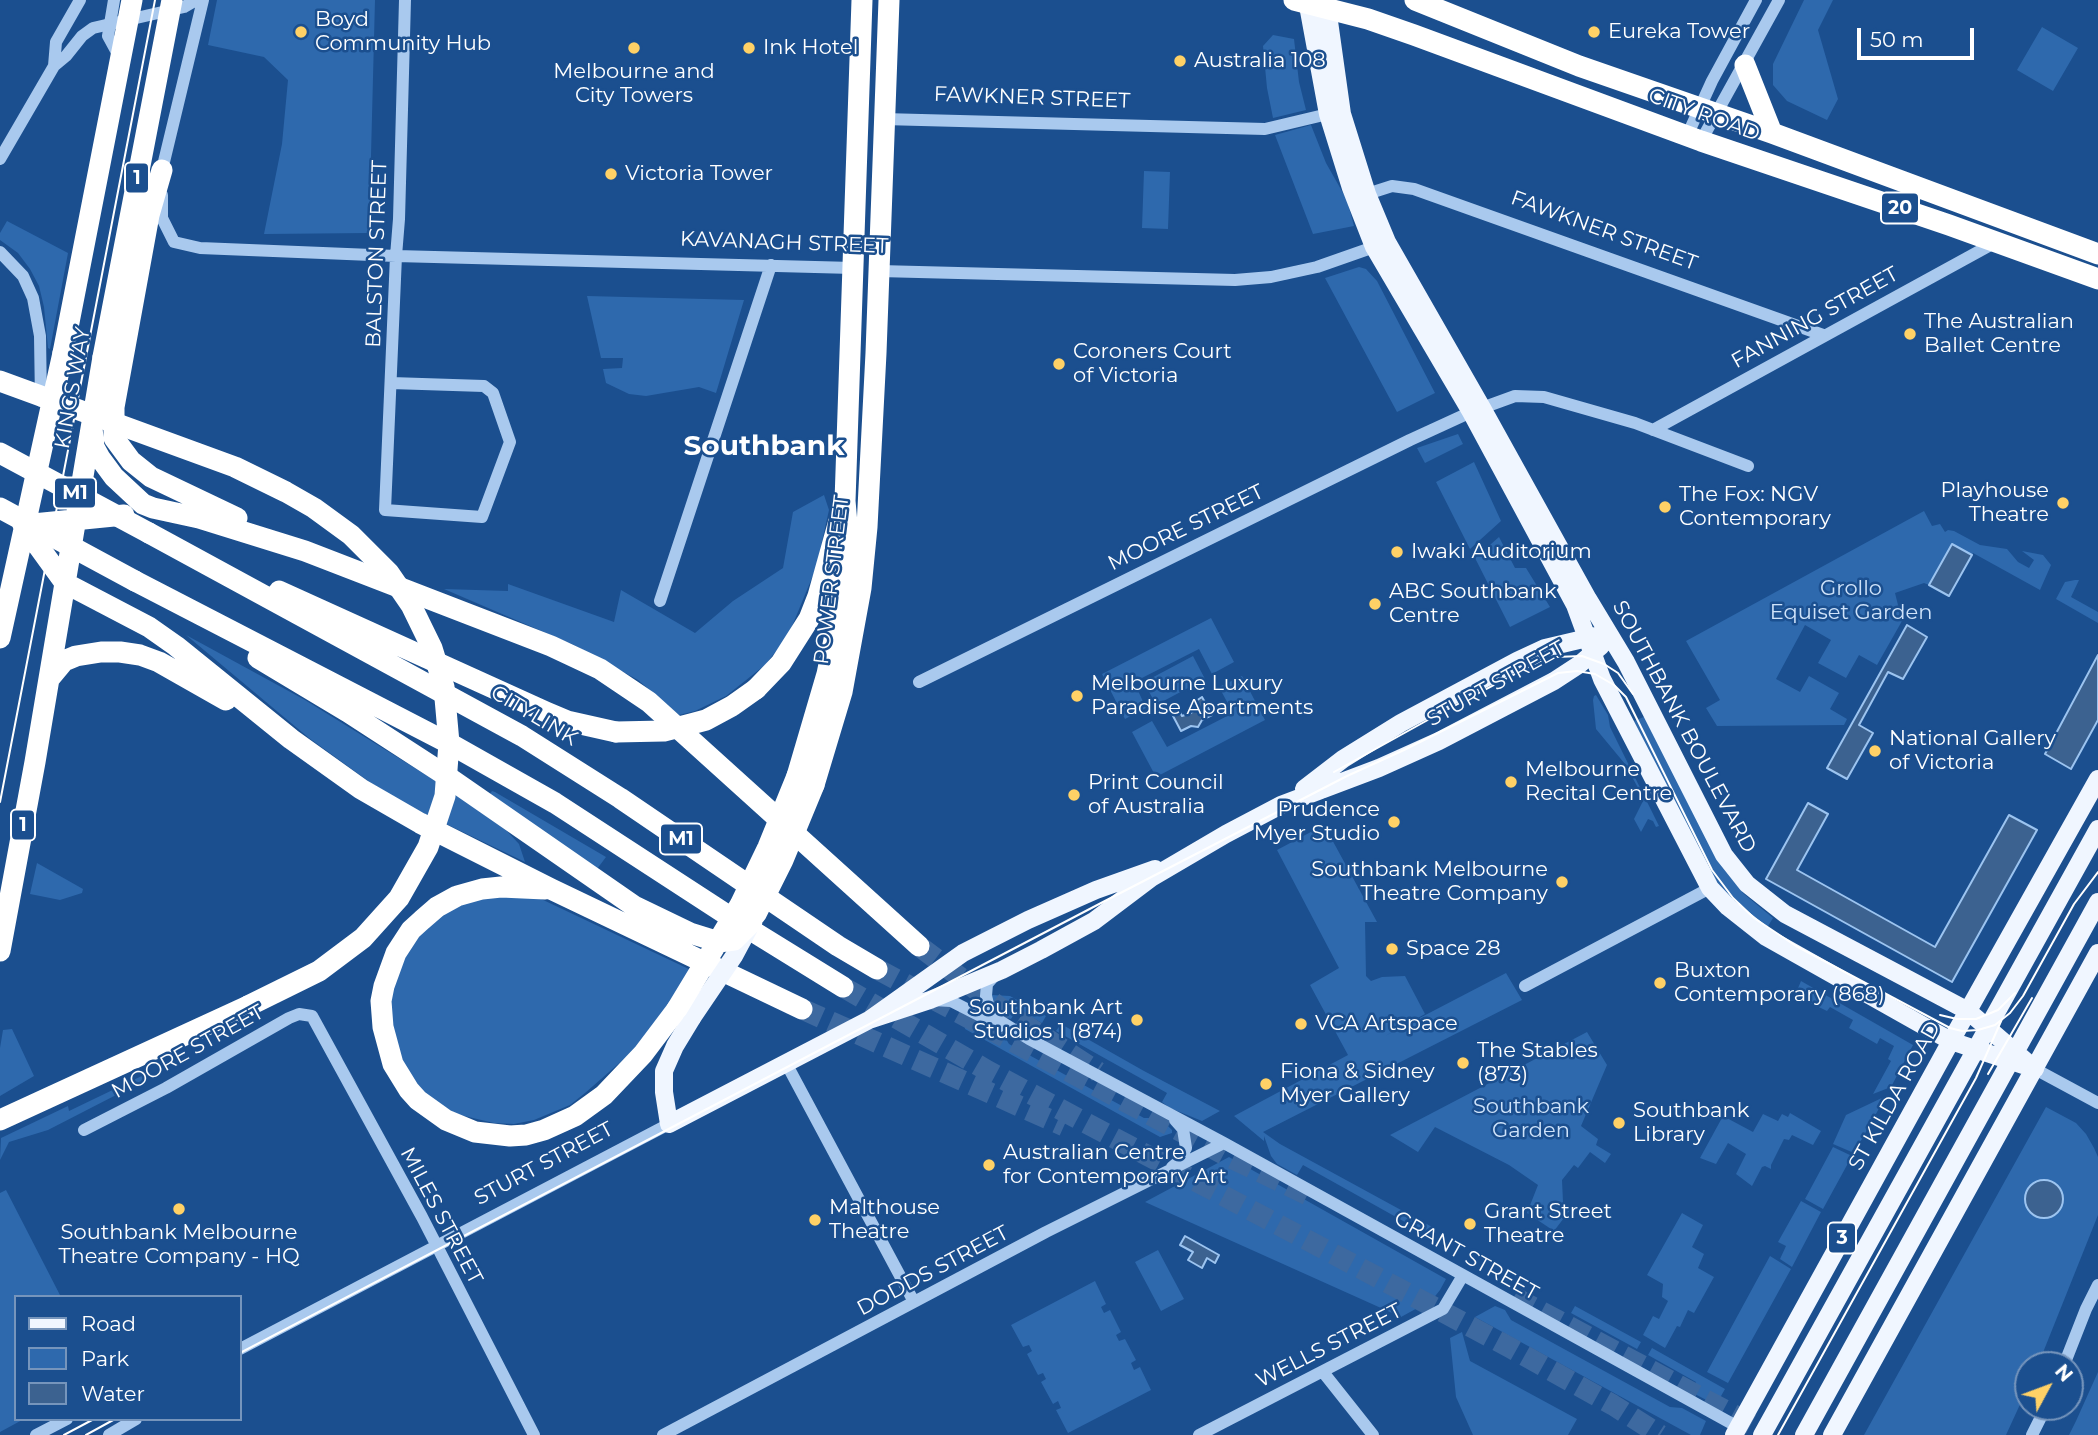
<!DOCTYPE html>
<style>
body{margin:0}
#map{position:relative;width:2098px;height:1435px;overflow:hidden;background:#1b4f8f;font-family:Montserrat,sans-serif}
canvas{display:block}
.legend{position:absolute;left:14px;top:1295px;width:228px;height:126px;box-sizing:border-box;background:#1b4f8f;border:2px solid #7695bc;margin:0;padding:9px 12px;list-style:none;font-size:21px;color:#fff}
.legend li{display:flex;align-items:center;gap:14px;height:35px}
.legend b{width:35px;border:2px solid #7695bc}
.north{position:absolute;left:2014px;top:1351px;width:70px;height:70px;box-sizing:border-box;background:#1b4f8f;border:2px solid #7695bc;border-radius:50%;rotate:49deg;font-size:19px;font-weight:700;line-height:28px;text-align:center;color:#fff}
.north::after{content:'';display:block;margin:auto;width:24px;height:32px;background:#ffd166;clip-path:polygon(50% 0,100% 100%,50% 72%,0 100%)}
.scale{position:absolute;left:1857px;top:28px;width:117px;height:32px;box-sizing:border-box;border:4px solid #fff;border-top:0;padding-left:9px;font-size:21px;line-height:24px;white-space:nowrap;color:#fff;-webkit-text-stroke:5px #1b4f8f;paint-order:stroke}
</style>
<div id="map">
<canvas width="2098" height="1435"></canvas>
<ul class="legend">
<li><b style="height:9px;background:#f0f6ff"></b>Road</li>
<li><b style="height:19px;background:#2e69ad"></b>Park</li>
<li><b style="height:19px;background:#3c6290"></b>Water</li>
</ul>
<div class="north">N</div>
<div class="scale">50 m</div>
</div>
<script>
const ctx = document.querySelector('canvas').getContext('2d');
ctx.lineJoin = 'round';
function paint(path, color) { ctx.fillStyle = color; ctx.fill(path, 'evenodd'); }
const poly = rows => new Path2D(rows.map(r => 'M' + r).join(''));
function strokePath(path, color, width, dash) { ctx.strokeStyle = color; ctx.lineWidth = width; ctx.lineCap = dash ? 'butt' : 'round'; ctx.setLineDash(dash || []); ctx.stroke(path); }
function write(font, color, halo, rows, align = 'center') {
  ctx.font = font + ' Montserrat,sans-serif'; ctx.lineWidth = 5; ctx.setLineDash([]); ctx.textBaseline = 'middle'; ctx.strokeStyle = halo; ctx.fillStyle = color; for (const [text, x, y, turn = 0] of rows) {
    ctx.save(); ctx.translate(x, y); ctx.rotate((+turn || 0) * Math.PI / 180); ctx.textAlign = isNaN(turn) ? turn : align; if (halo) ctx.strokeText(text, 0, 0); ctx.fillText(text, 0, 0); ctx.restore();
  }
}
paint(poly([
 [217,0,375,0,369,233,264,234,282,144,288,80,264,57,208,45],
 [1804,0,1833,0,1818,30,1838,99,1827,120,1787,101,1773,85,1773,64],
 [2042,27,2078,48,2053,91,2017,70],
 [1273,35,1294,39,1299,82,1306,110,1273,118,1267,88,1263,46],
 [1311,125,1326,163,1347,200,1354,226,1313,234,1275,135],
 [1144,171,1170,172,1168,229,1142,228],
 [7,221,68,253,50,349,48,348,44,307,39,286,30,269,18,253,0,240,0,233],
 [1359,267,1366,269,1377,281,1435,393,1397,412,1325,278],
 [587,296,744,300,716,393,699,387,646,396,629,394,606,383,603,369,622,368,623,358,601,358],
 [1458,434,1463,444,1425,463,1417,448],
 [1474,462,1501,521,1470,549,1436,482],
 [824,495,829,510,816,568,788,636,765,665,726,696,695,711,679,715,638,680,574,645,444,589,508,591,508,584,614,622,621,590,695,633,733,601,783,568,793,512],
 [1924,511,1932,526,1940,524,1945,532,1948,530,1954,531,1980,545,2007,549,2018,562,2029,568,2034,560,2022,551,2043,555,2051,565,2040,590,1973,553,1972,555,1952,544,1929,585,1924,583,1895,593,1902,621,1877,665,1859,655,1846,678,1818,663,1831,640,1805,625,1776,679,1800,692,1809,676,1839,693,1830,709,1847,719,1844,725,1717,726,1706,708,1720,700,1686,641],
 [1499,537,1515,568,1526,568,1550,607,1510,627,1475,558],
 [2075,580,2079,580,2071,597,2098,612,2098,623,2056,599,2065,582],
 [1211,618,1234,662,1212,674,1199,649,1134,682,1146,708,1125,719,1102,674],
 [186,635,305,700,439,783,506,830,519,844,525,862,413,808,371,783,309,738],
 [1193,656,1205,679,1156,705,1144,682],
 [1242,676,1265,720,1156,777,1132,732,1152,721,1167,747,1233,713,1219,687],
 [1596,695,1608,715,1610,727,1659,826,1656,827,1653,821,1648,819,1641,832,1634,819,1643,801,1639,799,1637,786,1625,764,1596,729,1593,700,1594,696],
 [1646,716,1722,867,1744,894,1773,918,1765,931,1728,897,1705,865,1634,721],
 [492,791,495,792,606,857,597,869,489,795],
 [1324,825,1377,922,1365,922,1366,976,1371,981,1382,977,1405,976,1425,1014,1385,1036,1506,973,1522,1000,1263,1132,1280,1144,1434,1228,1430,1236,1303,1165,1297,1175,1277,1164,1271,1156,1264,1136,1264,1141,1234,1116,1348,1055,1310,985,1339,968,1277,850],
 [37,863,83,889,82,893,60,900,30,894],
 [521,894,539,898,693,971,632,1052,585,1093,570,1105,534,1120,514,1124,494,1123,456,1114,424,1093,401,1062,389,1010,394,975,420,928,466,899],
 [1801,981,1913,1045,1891,1087,1873,1094,1891,1061,1888,1059,1894,1046,1880,1038,1877,1044,1849,1028,1853,1020,1830,1007,1827,1011,1798,997,1796,993],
 [992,995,1010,996,1046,1016,1042,1023,1017,1009,1011,1019,1007,1018,997,1010,992,999],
 [964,1013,1003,1034,1009,1044,1144,1118,1154,1118,1167,1125,1172,1130,1172,1133,1160,1137,965,1029],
 [1061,1024,1144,1071,1220,1111,1202,1121,1170,1108,1162,1102,1167,1093,1056,1031],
 [12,1029,34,1076,0,1096,0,1048,3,1030],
 [1587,1032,1607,1065,1581,1126,1598,1139,1596,1145,1611,1154,1605,1163,1590,1152,1578,1168,1574,1165,1562,1180,1563,1202,1570,1210,1554,1231,1527,1213,1538,1185,1509,1165,1435,1127,1418,1152,1390,1135],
 [150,1072,153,1076,48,1130,9,1142,0,1160,1,1138,68,1106,69,1111],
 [1886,1096,1854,1153,1833,1144,1846,1115],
 [2046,1107,2076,1123,2086,1134,2094,1148,2098,1157,2098,1215,2038,1365,2028,1365,2028,1387,2006,1435,1864,1435],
 [1790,1113,1821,1131,1813,1145,1792,1135,1789,1140,1784,1139,1771,1165,1771,1169,1765,1166,1762,1167,1752,1186,1736,1174,1746,1154,1728,1143,1716,1164,1700,1158,1723,1116,1753,1132,1763,1114,1778,1121,1782,1114,1788,1117],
 [1833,1147,1852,1156,1823,1209,1805,1199],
 [1229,1157,1446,1279,1440,1290,1432,1300,1401,1317,1145,1202],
 [6,1190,61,1297,16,1297,16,1419,24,1419,0,1432,0,1193],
 [1801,1201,1821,1212,1792,1267,1780,1259,1786,1246,1778,1242],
 [1682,1213,1703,1225,1692,1247,1704,1254,1698,1268,1714,1277,1694,1313,1688,1310,1680,1327,1677,1326,1665,1348,1643,1335,1653,1316,1659,1319,1668,1301,1662,1297,1663,1284,1647,1275],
 [1158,1250,1184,1299,1161,1311,1135,1262],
 [1770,1256,1791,1269,1728,1383,1707,1372],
 [1095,1281,1106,1304,1101,1307,1104,1313,1110,1310,1121,1332,1116,1335,1119,1341,1125,1339,1136,1360,1131,1363,1134,1370,1140,1367,1151,1390,1068,1433,1056,1410,1061,1408,1058,1401,1053,1404,1041,1382,1046,1379,1043,1373,1038,1375,1027,1354,1032,1351,1029,1345,1023,1347,1011,1325],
 [1495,1306,1505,1310,1511,1320,1670,1407,1682,1408,1706,1421,1700,1435,1691,1435,1475,1317],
 [1575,1306,1641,1342,1637,1349,1571,1313],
 [1462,1332,1470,1361,1577,1419,1568,1435,1473,1435,1456,1397,1450,1338],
 [1652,1348,1725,1389,1716,1405,1691,1392,1696,1382,1648,1355],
 [2098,1372,2098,1435,2069,1435,2076,1421]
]), '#2e69ad');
const water = poly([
 [1952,544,1972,555,1949,596,1929,585,1952,544],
 [1907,625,1927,637,1903,679,1888,672,1859,725,1873,733,1847,779,1827,768,1907,625],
 [2098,655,2098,720,2071,769,2045,754,2098,655],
 [1202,697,1212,715,1202,720,1198,727,1191,726,1181,731,1172,714,1179,710,1182,716,1191,713,1199,707,1196,701,1202,697],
 [1808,803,1828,814,1797,870,1935,947,2009,815,2037,830,1952,982,1766,879,1808,803],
 '2025 1199a19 19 0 1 1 38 0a19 19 0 1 1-38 0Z',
 [1185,1236,1219,1255,1215,1263,1207,1258,1202,1268,1188,1260,1193,1252,1180,1245,1185,1236]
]);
paint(water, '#3c6290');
strokePath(water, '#9cc4f0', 2);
strokePath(poly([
 [919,946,1007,1013,1098,1072],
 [877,969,1229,1157,1310,1196],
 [843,987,988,1071,1509,1347,1613,1405,1660,1435],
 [802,1009,1064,1126],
 [1514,1297,1771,1435]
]), '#3d69a0', 21, [21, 10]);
strokePath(poly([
 [54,66,66,56,82,36,93,28,184,7,196,0],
 [883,119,1265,129,1328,114],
 [1687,136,1712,81,1756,0],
 [1701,141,1779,0],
 [0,159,54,66,56,42,80,0],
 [162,176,162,170,203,0],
 [1367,194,1392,186,1414,189,1823,335],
 [162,195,162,218,174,242,200,248,396,256,853,268],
 [0,252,23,276,33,298,40,336,41,401],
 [879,271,1235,280,1271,277,1317,267,1374,247],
 [391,383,484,386,493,393,510,442,482,517,385,510,396,256,399,219,405,0],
 [1482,408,1515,396,1544,397,1635,423,1748,466],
 [1653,430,1996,242],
 [660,601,771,265],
 [919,682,1410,440,1471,412],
 [997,973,987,984,986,996,989,1008,1000,1021,1029,1039,1224,1143,1738,1427],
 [1525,986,1710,888],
 [933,1000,951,1001,1000,1026],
 [786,1063,914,1302],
 [2035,1069,2098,1103],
 [84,1130,166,1088,289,1018,299,1014,312,1016,422,1217,534,1435],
 [1172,1167,1178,1162,1186,1148,1183,1129,1175,1120],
 [240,1349,669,1124],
 [2064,1365,2086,1309,2098,1285],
 [1323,1372,1373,1435],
 [36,1435,67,1419],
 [109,1435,136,1419],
 [663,1435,1046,1232,1224,1143],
 [1199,1435,1443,1309,1462,1277],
 [2032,1435,2046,1407]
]), '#a9c9ee', 12);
strokePath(poly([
 [1307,0,1328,114,1351,188,1374,247,1471,412,1575,605,1602,679,1710,888,1728,907,1766,937,1931,1030,1951,1041,2035,1069],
 [1326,0,1342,114,1367,194,1387,242,1482,408,1588,599,1626,662,1724,855,1747,884,1785,914,1968,1011,2028,1063],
 [1304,789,1343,759,1401,723,1517,661,1545,648,1596,636],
 [692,1018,675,1046,664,1071,664,1092,669,1124,869,1020,963,953,1028,920,1096,890,1155,869],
 [869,1020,930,1000,1002,970,1041,950,1094,921,1151,878,1226,834,1281,805,1379,768,1439,741,1554,681,1580,664,1601,646],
 [1734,1435,1951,1041,2098,779],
 [1762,1435,2098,829],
 [1804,1435,2098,902],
 [1832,1435,2098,953]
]), '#f0f6ff', 18);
strokePath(poly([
 [1294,0,1368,19,1414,35,1701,141,1949,225,2098,279],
 [1415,0,1579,66,1772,133,2098,254],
 [1745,65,1772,133],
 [162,170,149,215,114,407,114,438,131,461,151,477,237,518],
 [92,428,94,447,100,458,114,477,143,504,153,508,199,518,305,551,551,646,600,669,649,702,919,946],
 [23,525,65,583,149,627,176,646,291,739,361,789,420,823,551,889,802,1009],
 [23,525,124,515],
 [149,533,522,736,620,798,838,946,877,969],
 [135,581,454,746,555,803,741,924,843,987],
 [279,591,546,712,567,721,616,732],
 [0,638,63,353],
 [258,658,348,712,442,773,634,906,690,933,719,942],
 [49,679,64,661,76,656,101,652,120,652,140,655,159,662,226,700],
 [756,689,781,663,809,619,818,596,842,510],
 [797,776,827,674,840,610,848,535,845,501,862,0],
 [814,785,842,692,861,588,867,527,876,353,889,0],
 [545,889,501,887,482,889,457,896,437,907,422,920,411,930,396,953,384,986,381,1001,383,1027,393,1064,409,1090,418,1100,446,1120,475,1132,510,1136,526,1135,544,1130,575,1116,604,1095,643,1054,677,1009],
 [0,951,35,762,103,357],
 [0,1120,248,1006]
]), '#fff', 21);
strokePath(poly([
 [1334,772,1435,716,1530,666,1555,657,1582,656,1604,664,1618,673,1633,694],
 [0,802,155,0],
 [1940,1015,1957,1019,1976,1019,1998,1010,2015,993],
 [1988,1074,2032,998],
 [240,1353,1103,902,1347,776,1404,750,1558,673,1577,671,1595,674,1614,685,1626,697,1712,870,1733,898,1754,918,1796,946,1950,1028,1962,1031,1978,1030,1995,1025,2010,1013,2023,996,2074,904,2098,872],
 [64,1435,94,1419],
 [86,1435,115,1419],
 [1778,1435,1976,1078,2002,1019]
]), '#fff', 2);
strokePath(poly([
 [114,0,108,36,120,58]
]), '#a9c9ee', 12);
strokePath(poly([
 [692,1018,734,956,749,928]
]), '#f0f6ff', 18);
strokePath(poly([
 [63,353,132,0],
 [103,357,172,0],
 [0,381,235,467,286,492,314,508,351,535,389,573,411,605,432,648,444,687,449,743,445,796,428,847,399,898,363,938,319,971,248,1006],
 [0,453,149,533],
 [0,508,135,581],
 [616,732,664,731,691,724,706,720,732,706,756,689],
 [756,914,783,860,814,785],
 [719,942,734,940,752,922],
 [677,1009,740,905,768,847,797,776]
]), '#fff', 21);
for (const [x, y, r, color] of [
 [301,32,7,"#ffd166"],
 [1594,32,7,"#ffd166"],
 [634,48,7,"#ffd166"],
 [749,48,7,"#ffd166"],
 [1180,61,7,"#ffd166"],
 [611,174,7,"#ffd166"],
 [1910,334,7,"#ffd166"],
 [1059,364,7,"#ffd166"],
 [2063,503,7,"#ffd166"],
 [1665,507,7,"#ffd166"],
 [1397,552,7,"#ffd166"],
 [1375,604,7,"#ffd166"],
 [1077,696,7,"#ffd166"],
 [1875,751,7,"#ffd166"],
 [1511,782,7,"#ffd166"],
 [1074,795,7,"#ffd166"],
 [1394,822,7,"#ffd166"],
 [1562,882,7,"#ffd166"],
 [1392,949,7,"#ffd166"],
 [1660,983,7,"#ffd166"],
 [1137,1020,7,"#ffd166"],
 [1301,1024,7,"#ffd166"],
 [1463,1063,7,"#ffd166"],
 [1266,1084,7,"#ffd166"],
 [1619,1123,7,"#ffd166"],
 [989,1165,7,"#ffd166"],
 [179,1209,7,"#ffd166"],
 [815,1220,7,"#ffd166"],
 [1470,1224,7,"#ffd166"]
]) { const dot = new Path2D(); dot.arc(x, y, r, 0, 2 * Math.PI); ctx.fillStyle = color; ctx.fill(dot); strokePath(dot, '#1b4f8f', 2.5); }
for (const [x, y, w] of [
 [137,178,24],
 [1900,208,38],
 [75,493,42],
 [23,825,24],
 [681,839,42],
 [1842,1238,28]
]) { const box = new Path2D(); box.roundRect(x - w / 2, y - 15.5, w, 31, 5); ctx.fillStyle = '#1b4f8f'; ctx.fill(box); strokePath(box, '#fff', 2); }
write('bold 19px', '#fff', null, [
 ["1",137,178],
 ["20",1900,208],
 ["M1",75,493],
 ["1",23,825],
 ["M1",681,839],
 ["3",1842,1238]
]);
write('21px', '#fff', '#1b4f8f', [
 ["Boyd",315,20],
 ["Community Hub",315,44],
 ["Eureka Tower",1608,32],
 ["Ink Hotel",763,48],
 ["Australia 108",1194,61],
 ["Melbourne and",634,72,"center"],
 ["City Towers",634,96,"center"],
 ["Victoria Tower",625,174],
 ["The Australian",1924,322],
 ["Ballet Centre",1924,346],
 ["Coroners Court",1073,352],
 ["of Victoria",1073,376],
 ["Playhouse",2049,491,"right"],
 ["Theatre",2049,515,"right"],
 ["The Fox: NGV",1679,495],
 ["Contemporary",1679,519],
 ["Iwaki Auditorium",1411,552],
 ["ABC Southbank",1389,592],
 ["Centre",1389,616],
 ["Melbourne Luxury",1091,684],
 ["Paradise Apartments",1091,708],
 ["National Gallery",1889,739],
 ["of Victoria",1889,763],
 ["Melbourne",1525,770],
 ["Recital Centre",1525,794],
 ["Print Council",1088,783],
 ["of Australia",1088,807],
 ["Prudence",1380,810,"right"],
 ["Myer Studio",1380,834,"right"],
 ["Southbank Melbourne",1548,870,"right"],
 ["Theatre Company",1548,894,"right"],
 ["Space 28",1406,949],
 ["Buxton",1674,971],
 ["Contemporary (868)",1674,995],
 ["Southbank Art",1123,1008,"right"],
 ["Studios 1 (874)",1123,1032,"right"],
 ["VCA Artspace",1315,1024],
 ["The Stables",1477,1051],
 ["(873)",1477,1075],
 ["Fiona & Sidney",1280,1072],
 ["Myer Gallery",1280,1096],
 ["Southbank",1633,1111],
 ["Library",1633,1135],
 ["Australian Centre",1003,1153],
 ["for Contemporary Art",1003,1177],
 ["Malthouse",829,1208],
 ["Theatre",829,1232],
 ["Grant Street",1484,1212],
 ["Theatre",1484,1236],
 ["Southbank Melbourne",179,1233,"center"],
 ["Theatre Company - HQ",179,1257,"center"]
], 'left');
write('21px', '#fff', '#1b4f8f', [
 ["FAWKNER STREET",1032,98,2],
 ["CITY ROAD",1704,115,20],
 ["FAWKNER STREET",1604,231,20],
 ["KAVANAGH STREET",784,243,2],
 ["BALSTON STREET",377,254,-88],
 ["FANNING STREET",1815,318,-29],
 ["KINGS WAY",73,388,-80],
 ["MOORE STREET",1186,528,-26],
 ["POWER STREET",832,580,-83],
 ["STURT STREET",1496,684,-29],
 ["CITYLINK",534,716,31],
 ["SOUTHBANK BOULEVARD",1684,727,62],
 ["MOORE STREET",188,1052,-29],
 ["ST KILDA ROAD",1895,1096,-61],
 ["STURT STREET",544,1164,-28],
 ["MILES STREET",441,1216,62],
 ["GRANT STREET",1466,1256,29],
 ["DODDS STREET",933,1271,-28],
 ["WELLS STREET",1329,1346,-27]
]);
write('21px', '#cfe3fa', '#1b4f8f', [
 ["Grollo",1851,589],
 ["Equiset Garden",1851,613],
 ["Southbank",1531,1107],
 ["Garden",1531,1131]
]);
write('bold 28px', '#fff', '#1b4f8f', [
 ["Southbank",764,447]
]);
</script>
